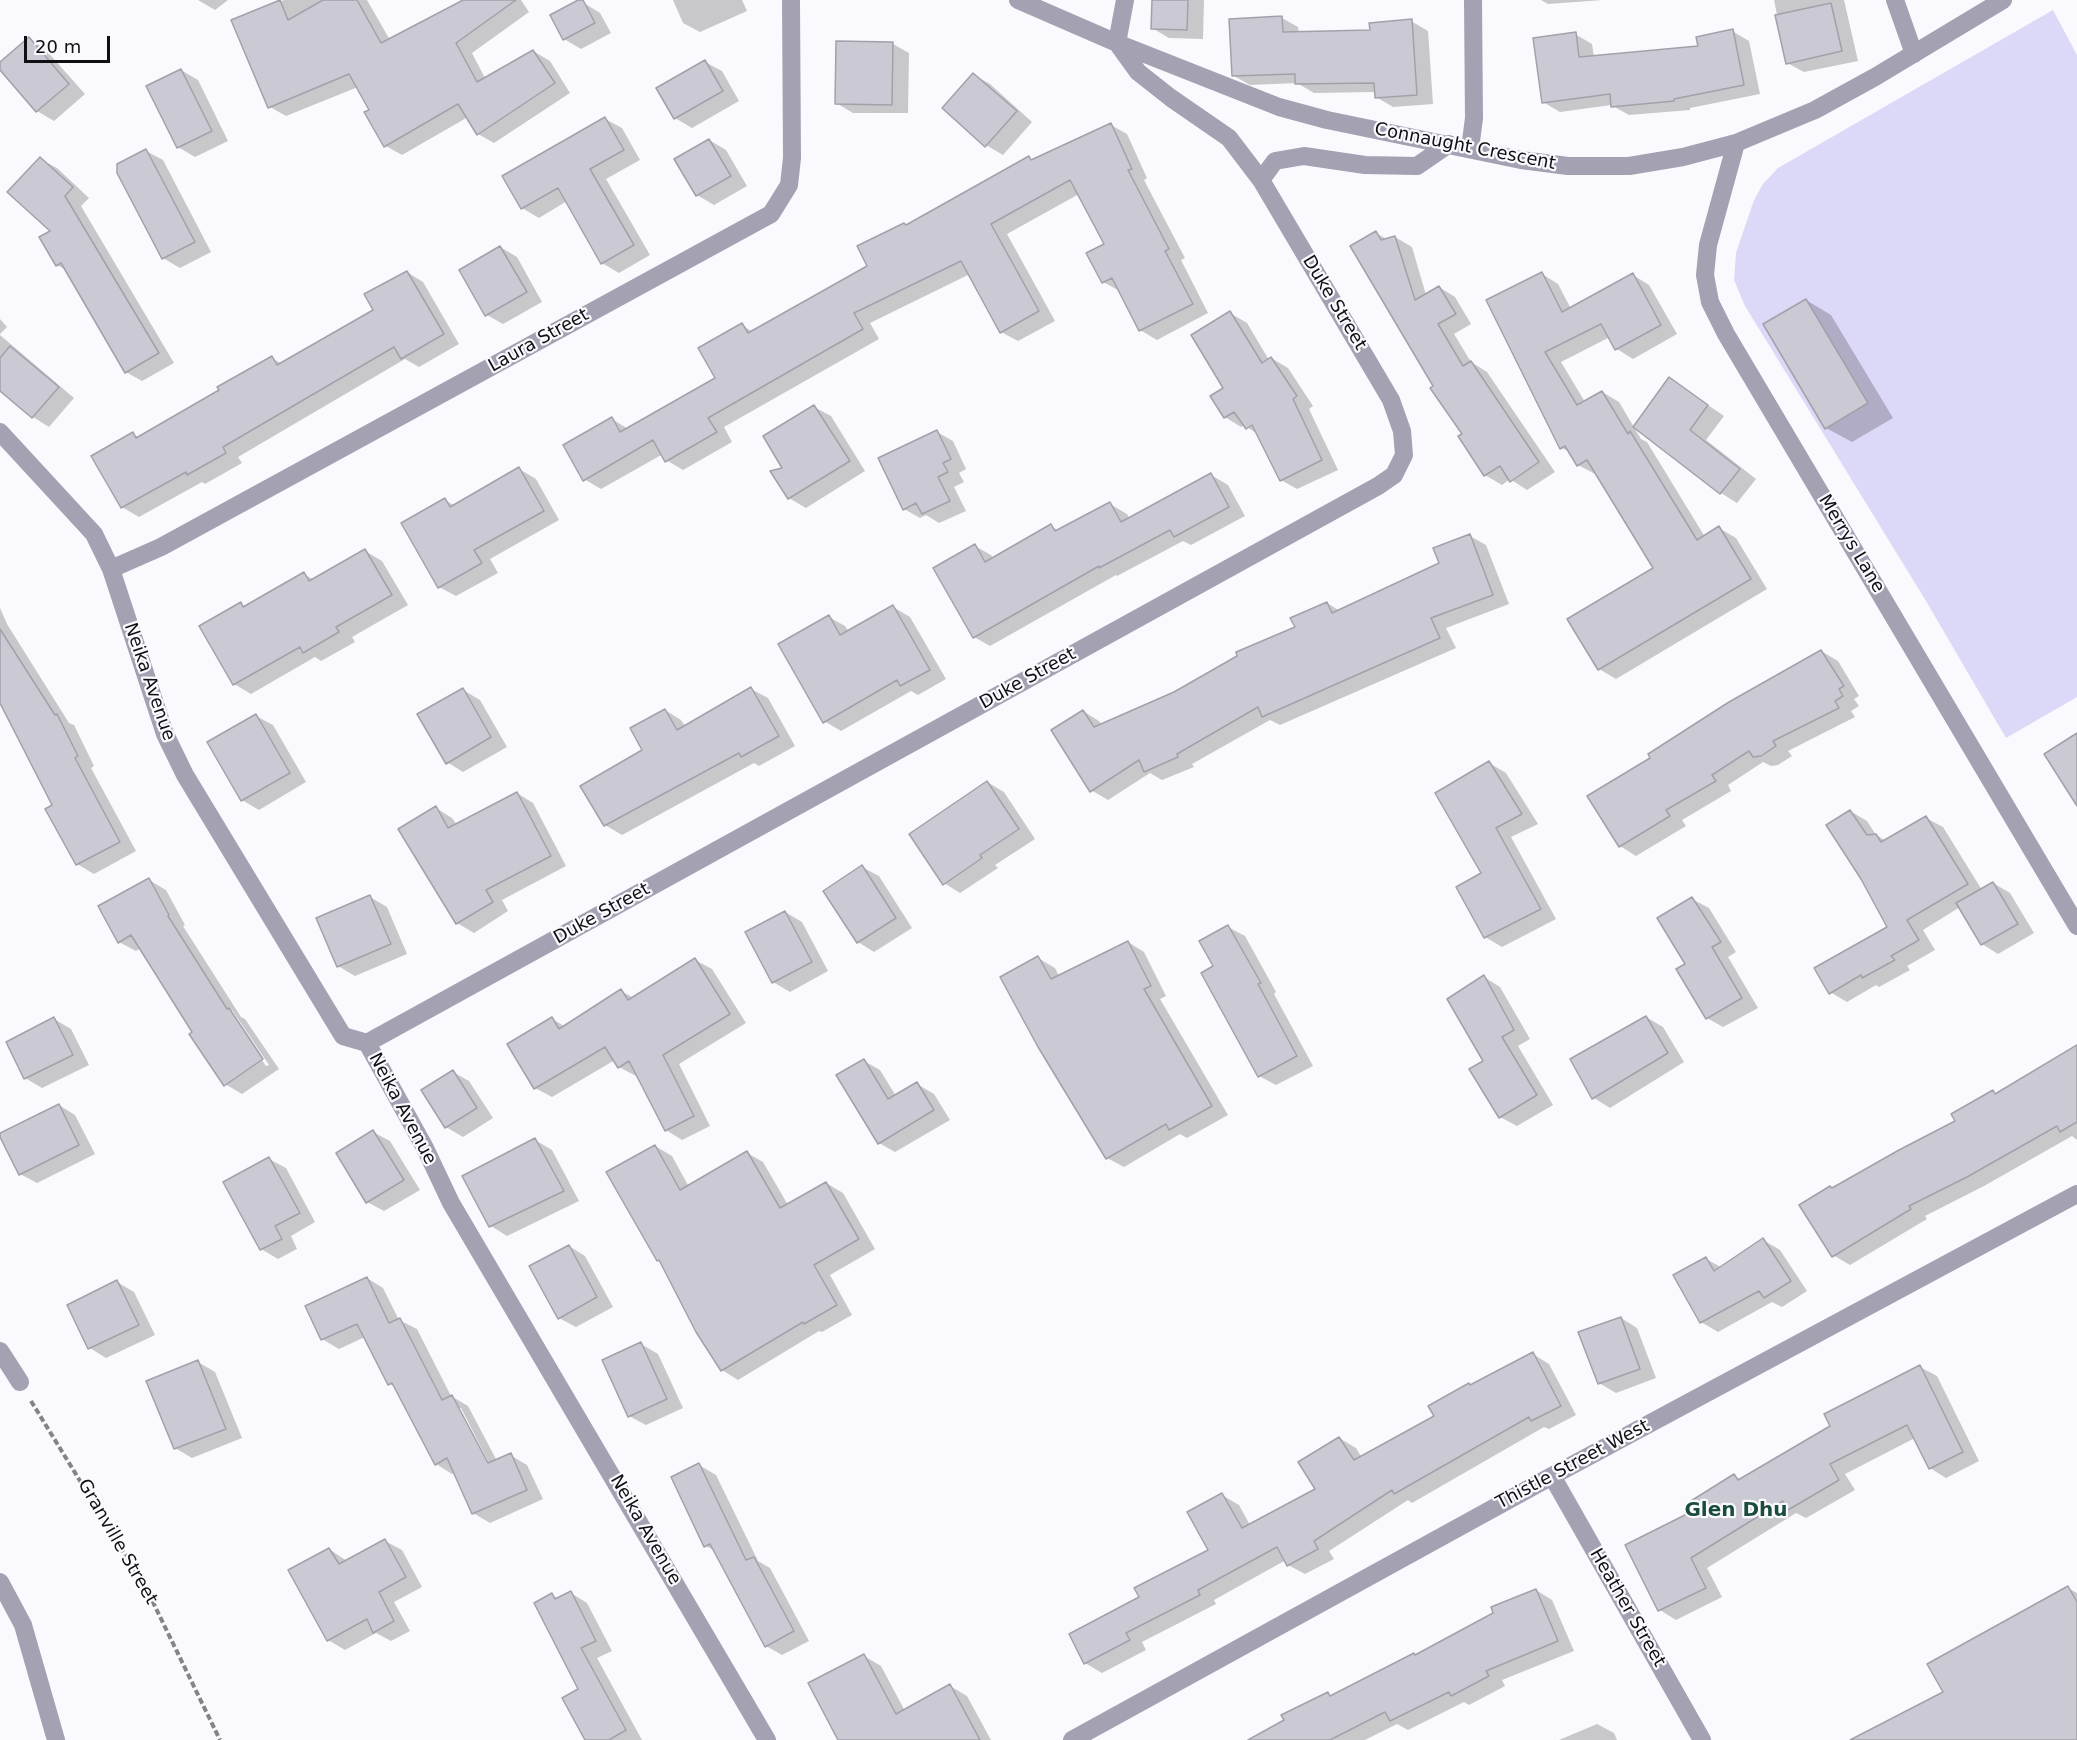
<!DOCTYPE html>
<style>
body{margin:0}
#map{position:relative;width:2077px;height:1740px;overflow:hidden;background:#faf9fd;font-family:"DejaVu Sans",sans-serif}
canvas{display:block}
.scale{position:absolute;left:24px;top:36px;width:86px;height:27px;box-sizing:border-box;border:3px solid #100f13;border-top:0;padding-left:8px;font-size:18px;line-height:21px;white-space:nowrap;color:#100f13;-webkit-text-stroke:4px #faf9fd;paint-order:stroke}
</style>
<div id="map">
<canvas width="2077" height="1740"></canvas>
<div class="scale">20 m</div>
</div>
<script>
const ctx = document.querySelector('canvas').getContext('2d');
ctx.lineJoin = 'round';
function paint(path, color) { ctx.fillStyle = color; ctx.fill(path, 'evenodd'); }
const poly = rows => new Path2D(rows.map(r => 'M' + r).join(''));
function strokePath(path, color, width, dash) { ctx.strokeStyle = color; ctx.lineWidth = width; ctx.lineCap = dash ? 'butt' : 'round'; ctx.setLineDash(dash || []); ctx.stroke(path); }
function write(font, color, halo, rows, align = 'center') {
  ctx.font = font + ' "DejaVu Sans",sans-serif'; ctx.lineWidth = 4.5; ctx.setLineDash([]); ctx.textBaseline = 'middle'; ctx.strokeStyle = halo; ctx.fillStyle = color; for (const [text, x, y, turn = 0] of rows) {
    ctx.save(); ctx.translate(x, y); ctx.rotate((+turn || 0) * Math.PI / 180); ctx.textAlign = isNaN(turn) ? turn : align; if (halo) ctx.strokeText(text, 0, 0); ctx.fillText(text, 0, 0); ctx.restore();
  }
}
paint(poly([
 [2053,10,2077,55,2077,697,2006,738,1926,601,1745,306,1734,280,1736,253,1754,200,1763,184,1778,168]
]), '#dcd8f8');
paint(poly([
 [198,0,228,0,215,10],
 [284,0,367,0,390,40,466,0,521,0,529,12,472,53,486,80,533,51,550,61,570,93,494,143,478,134,468,117,402,155,386,146,371,110,358,87,286,116,270,107,233,21],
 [673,0,742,0,747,11,700,32,683,23],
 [1153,0,1204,0,1203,39,1169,38,1152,28],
 [1541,0,1603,0,1548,4],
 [1774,0,1844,0,1858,61,1804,72,1787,63],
 [584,3,600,13,611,33,581,49,564,39],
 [1282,18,1298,27,1299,33,1371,32,1411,21,1428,31,1433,104,1393,107,1376,97,1376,92,1314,93,1297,83,1250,85,1234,76],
 [1732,31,1749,41,1760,94,1690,108,1690,110,1629,115,1611,105,1560,112,1543,102,1575,34,1592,44,1594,57,1699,47],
 [29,39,45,49,85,94,54,121,37,111,0,68,0,64],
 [893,44,909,53,908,113,853,113,836,103],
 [705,62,722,71,739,101,692,128,675,118],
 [181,70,198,80,228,141,195,157,178,147],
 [974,75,990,84,1032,122,1003,155,986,145],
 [605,119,622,128,640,160,606,179,650,255,619,273,602,263,567,201,539,218,522,208],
 [1111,125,1127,134,1147,178,1144,180,1185,258,1181,260,1208,313,1157,340,1140,330,1120,291,1103,282,1106,245,1079,194,1007,234,1055,321,1018,341,1001,332,970,274,870,323,879,339,724,427,732,442,683,470,666,460,663,454,601,489,584,479,612,419,628,429,717,378,742,325,753,332,869,266,907,226,1029,158,1033,160],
 [709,140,726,150,747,186,714,205,697,195],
 [146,151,163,160,211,252,180,268,163,258],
 [40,159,57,168,89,198,81,206,174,363,142,381,126,372,68,271,57,265],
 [1376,233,1388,240,1395,237,1412,247,1426,295,1439,287,1455,297,1471,324,1454,334,1471,362,1487,372,1555,472,1527,490,1510,479,1502,485,1485,475,1435,386],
 [500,247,517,257,542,302,503,324,487,315],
 [407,272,423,282,459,344,419,367,405,359,238,457,242,463,205,484,202,482,139,517,122,507,133,434,140,438,222,391,272,358,282,364,375,310],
 [1542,274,1558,284,1571,309,1633,275,1649,285,1677,334,1633,359,1617,349,1610,337,1561,362,1585,402,1602,392,1619,402,1641,439,1647,442,1705,537,1719,528,1736,538,1767,589,1616,679,1599,669,1655,568,1597,473,1595,474,1578,465,1571,453,1562,448,1488,301],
 [1806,300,1831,315,1893,418,1852,442,1826,428],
 [1230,313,1247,323,1269,360,1271,358,1288,368,1313,406,1309,409,1338,470,1297,489,1281,480,1259,435,1244,425,1241,427,1225,417],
 [0,319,7,327,0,334],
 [0,335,74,398,49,427,33,417,0,389],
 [1670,379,1724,416,1706,440,1756,479,1737,503,1721,493,1635,426],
 [814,407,831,416,865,471,806,508,789,498,784,469],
 [937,432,953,441,966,469,959,473,964,482,954,487,966,511,939,523,926,515,920,518,904,509],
 [519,469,536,479,559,520,490,559,498,573,456,596,439,587,445,500,455,506],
 [1211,475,1228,485,1245,516,1191,545,1183,541,1117,576,1116,575,990,646,974,637,975,546,991,555,993,558,1051,526,1059,531,1110,504,1127,514,1130,519],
 [1470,536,1486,545,1509,604,1446,628,1456,648,1280,725,1270,720,1192,764,1194,767,1162,780,1150,773,1108,800,1091,790,1083,711,1099,721,1102,725,1175,693,1297,628,1327,603,1340,611,1441,564],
 [365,551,382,561,408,605,352,637,355,642,321,661,315,657,251,694,234,684,201,626,241,604,246,607,304,574,314,580],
 [893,607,910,617,946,679,918,695,911,691,841,731,824,721,829,617,845,626,849,632],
 [0,608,7,624,69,723,74,725,94,766,91,768,136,851,94,874,77,864,47,809,54,805,0,700],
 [1821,651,1838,661,1859,696,1854,699,1859,706,1851,711,1855,717,1788,751,1792,756,1778,765,1771,766,1763,762,1728,785,1731,791,1682,820,1686,826,1636,856,1620,846],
 [751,689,768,698,795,746,759,766,754,763,622,835,605,825,665,710,681,720,685,726],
 [463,690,480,700,507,747,463,772,447,762],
 [256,716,273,725,306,782,259,810,242,800],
 [1489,763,1506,773,1538,824,1511,837,1556,919,1502,947,1485,937,1483,874],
 [987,782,1004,792,1035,839,995,865,998,868,960,893,944,883],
 [517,793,533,803,566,866,502,900,508,911,474,933,457,923,436,808,452,818,457,825],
 [1850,811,1867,821,1876,835,1886,841,1926,818,1943,827,1982,890,1993,883,2010,893,2034,933,1998,954,1982,944,1960,907,1923,930,1935,950,1907,966,1910,970,1879,987,1876,985,1847,1002,1830,992,1889,927,1828,825],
 [862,867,879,876,912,928,874,952,858,942],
 [149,880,166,890,185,925,183,926,241,1017,245,1019,279,1069,242,1094,225,1084,141,948,136,951,119,942],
 [228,1010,232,1010,269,1065,266,1066],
 [370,897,387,907,407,954,355,976,338,966],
 [1692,899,1709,908,1736,952,1728,957,1758,1008,1723,1027,1707,1018,1687,964],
 [785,912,802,922,828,971,790,992,773,982],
 [1228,927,1245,936,1276,992,1274,994,1313,1066,1276,1085,1259,1076],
 [1128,942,1144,952,1166,996,1160,999,1228,1115,1187,1138,1180,1134,1124,1167,1107,1158,1038,958,1055,968,1059,976],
 [695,960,712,969,746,1023,679,1064,710,1126,682,1140,666,1130,638,1075,636,1076,619,1067,615,1060,552,1097,535,1088,552,1019,566,1027,621,991,634,998],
 [1484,977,1500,987,1530,1039,1518,1046,1553,1105,1517,1126,1500,1117,1485,1062],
 [1646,1017,1663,1027,1684,1062,1610,1108,1594,1098,1572,1060],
 [54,1019,71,1029,89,1065,42,1088,25,1078],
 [2077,1047,2077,1140,2072,1136,1984,1186,1925,1216,1927,1219,1850,1265,1833,1255,1833,1189,1957,1122,1993,1092,1997,1095],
 [864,1061,880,1070,896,1096,917,1084,934,1094,950,1120,895,1152,879,1143],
 [453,1072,469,1081,493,1118,463,1137,446,1127],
 [59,1105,75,1115,95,1154,37,1183,20,1174],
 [373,1132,390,1141,420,1190,384,1211,367,1202],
 [535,1140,552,1150,579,1201,507,1236,491,1226],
 [655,1146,672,1156,689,1187,747,1153,763,1162,788,1205,826,1183,843,1193,875,1249,830,1275,852,1315,822,1332,819,1331,738,1380,722,1370,661,1262,658,1260],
 [269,1159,286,1168,315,1222,291,1236,297,1249,278,1259,261,1249],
 [1763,1240,1780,1250,1807,1291,1782,1307,1772,1302,1718,1332,1701,1322,1706,1259,1721,1267],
 [569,1246,585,1256,613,1307,576,1327,559,1318],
 [367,1278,383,1288,399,1320,417,1329,451,1396,468,1406,497,1461,510,1455,527,1465,543,1499,490,1523,473,1513,455,1472,452,1474,436,1464,396,1388,390,1384,365,1337,339,1349,322,1339],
 [457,1408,461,1408,492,1469,490,1471],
 [117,1282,134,1292,155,1335,106,1358,90,1348,69,1305],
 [1621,1318,1637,1328,1656,1378,1616,1393,1599,1383],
 [641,1344,658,1354,683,1408,646,1425,629,1416],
 [1533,1354,1549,1364,1576,1415,1549,1429,1544,1427,1412,1503,1408,1500,1329,1551,1334,1559,1305,1574,1288,1565,1286,1560,1214,1600,1216,1604,1142,1642,1146,1650,1102,1673,1085,1663,1142,1598,1210,1551,1222,1495,1239,1505,1250,1525,1317,1489,1339,1438,1356,1448,1362,1458,1436,1417,1472,1386],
 [198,1362,215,1372,242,1438,192,1458,175,1448],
 [1920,1367,1937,1376,1979,1461,1946,1478,1930,1468,1915,1438,1845,1474,1855,1490,1806,1518,1796,1513,1707,1568,1722,1597,1676,1620,1660,1610,1627,1545,1693,1513,1734,1476,1742,1480,1832,1427],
 [699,1465,716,1475,758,1561,770,1568,809,1641,782,1655,766,1646,715,1551,706,1546],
 [385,1541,402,1550,422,1587,394,1602,410,1631,391,1641,376,1633,345,1650,328,1640,329,1549,347,1561],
 [2068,1588,2077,1593,2077,1740,1853,1740,1946,1693],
 [1536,1590,1552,1600,1574,1651,1502,1680,1505,1686,1469,1705,1464,1702,1408,1730,1397,1724,1365,1740,1251,1740,1328,1694,1333,1697,1416,1656],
 [571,1593,587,1603,612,1651,597,1658,642,1740,587,1740,580,1690,552,1595,559,1599],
 [864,1656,881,1666,905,1711,950,1686,967,1696,991,1740,840,1740],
 [1597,1724,1614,1733,1617,1740,1559,1740]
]), '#0003');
const building = poly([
 [280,0,288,20,323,0,357,0,381,43,463,0,516,0,456,43,477,82,533,50,555,83,477,135,458,104,384,147,364,112,369,110,349,74,268,108,231,20,280,0],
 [578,0,583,0,595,23,563,40,550,15,578,0],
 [1152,0,1188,0,1187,30,1151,29,1152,0],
 [1831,3,1842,51,1786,64,1775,15,1831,3],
 [1282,16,1283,32,1370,30,1369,23,1412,19,1417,95,1375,98,1374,83,1295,84,1295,74,1232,76,1229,19,1282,16],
 [1733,29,1744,85,1674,99,1674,101,1611,107,1610,94,1542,103,1533,38,1576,32,1579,57,1698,46,1696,37,1733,29],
 [29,37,69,84,36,112,0,70,0,62,29,37],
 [836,41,893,42,892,105,835,104,836,41],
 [705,60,723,91,674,119,656,88,705,60],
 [181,69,212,131,177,148,146,86,181,69],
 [973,73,1017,111,985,147,942,108,973,73],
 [605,117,624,150,590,169,634,245,601,264,558,188,521,209,502,176,605,117],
 [1111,123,1132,169,1128,170,1169,249,1165,251,1193,304,1139,331,1112,278,1102,283,1086,253,1104,244,1070,180,991,224,1039,311,1000,333,961,261,854,313,863,329,708,418,717,432,665,462,653,440,583,481,563,445,612,417,620,432,715,378,698,348,742,323,748,333,867,266,857,246,904,223,906,225,1029,156,1031,160,1111,123],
 [709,139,731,176,696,196,674,159,709,139],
 [146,149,195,242,162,259,117,173,117,164,146,149],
 [40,157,73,187,65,196,159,353,125,373,61,263,56,266,39,237,50,231,7,192,40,157],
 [1376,231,1381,240,1395,236,1415,300,1439,286,1456,314,1438,324,1463,366,1471,361,1539,462,1510,482,1500,466,1484,476,1458,436,1462,434,1430,388,1433,386,1350,246,1376,231],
 [500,246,527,292,485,316,459,270,500,246],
 [407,271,444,334,401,359,394,347,223,447,226,453,187,475,186,472,121,508,91,456,133,432,136,438,219,390,217,387,272,356,277,365,373,310,364,294,407,271],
 [1542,272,1562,312,1633,273,1661,325,1615,350,1601,324,1545,352,1577,405,1602,391,1628,434,1630,431,1697,540,1719,526,1751,579,1598,670,1567,619,1653,568,1587,460,1577,466,1565,446,1560,449,1486,300,1542,272],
 [1806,299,1868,403,1825,429,1763,324,1806,299],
 [1230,311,1262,363,1271,357,1297,396,1293,399,1322,460,1280,481,1252,425,1246,429,1234,412,1224,418,1210,396,1223,388,1191,335,1230,311],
 [10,346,59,387,32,418,0,391,0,358,10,346],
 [1669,377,1708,405,1690,430,1740,469,1720,494,1633,427,1669,377],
 [814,405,850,461,788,499,770,471,782,468,763,436,814,405],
 [937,430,951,459,943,463,948,472,938,477,950,501,922,514,916,503,903,510,878,458,937,430],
 [519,467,544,511,474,550,482,563,438,588,401,523,445,498,450,507,519,467],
 [1211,473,1229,507,1174,537,1170,530,1099,568,1099,566,973,638,933,568,975,544,985,562,1051,524,1055,531,1110,502,1121,522,1211,473],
 [1470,534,1493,595,1431,618,1440,638,1262,717,1258,707,1177,754,1178,757,1144,772,1139,760,1090,792,1051,730,1083,710,1094,727,1174,692,1237,656,1236,652,1295,627,1290,618,1327,602,1332,613,1439,563,1433,548,1470,534],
 [365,549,392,595,336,627,339,632,303,653,300,647,233,685,199,626,241,602,243,607,304,572,309,581,365,549],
 [893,605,930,670,900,686,897,680,823,723,778,644,829,615,840,635,893,605],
 [0,629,55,715,57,714,78,756,75,758,120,842,76,865,45,809,52,805,0,703,0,629],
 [1821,650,1844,686,1839,689,1843,696,1835,701,1839,708,1773,741,1776,746,1761,756,1753,757,1749,751,1712,775,1716,781,1666,810,1670,816,1619,847,1587,796,1650,758,1648,754,1729,702,1821,650],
 [751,687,779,736,741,757,739,753,604,826,580,786,642,750,630,728,665,709,677,730,751,687],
 [463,688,491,737,446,764,417,714,463,688],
 [256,714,290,773,241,801,207,742,256,714],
 [2077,733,2077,806,2044,754,2077,733],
 [1489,761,1522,814,1496,828,1541,909,1484,938,1456,887,1481,873,1435,793,1489,761],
 [987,781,1019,829,980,855,982,858,943,885,909,834,987,781],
 [517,792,551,856,486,890,493,902,456,924,398,829,436,806,448,828,517,792],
 [1850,810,1867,835,1876,834,1881,842,1926,816,1968,884,1907,920,1919,940,1891,956,1895,960,1862,978,1861,975,1829,994,1814,968,1887,927,1861,879,1826,825,1850,810],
 [862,865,896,918,857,943,823,891,862,865],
 [149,878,169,915,168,916,227,1009,229,1008,263,1059,224,1086,189,1034,192,1032,131,935,118,943,98,906,149,878],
 [1993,882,2018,924,1981,945,1956,903,1993,882],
 [370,895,391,944,337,967,316,918,370,895],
 [1692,897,1721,942,1712,947,1742,998,1706,1019,1676,969,1685,964,1657,918,1692,897],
 [785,911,812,962,772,983,745,932,785,911],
 [1228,925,1261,983,1258,984,1297,1056,1258,1077,1201,973,1213,966,1199,941,1228,925],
 [1128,941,1151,986,1144,989,1212,1106,1169,1130,1166,1124,1106,1159,1038,1047,1000,977,1038,956,1051,979,1128,941],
 [695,958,730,1014,663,1055,694,1116,665,1131,629,1061,618,1068,605,1047,534,1089,507,1044,552,1017,559,1029,621,989,628,1000,695,958],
 [1484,975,1514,1030,1502,1037,1537,1095,1499,1118,1469,1069,1483,1061,1447,999,1484,975],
 [1646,1016,1668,1053,1592,1099,1570,1059,1646,1016],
 [54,1017,73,1055,24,1079,6,1042,54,1017],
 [2077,1045,2077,1122,2060,1132,2057,1126,1967,1177,1909,1206,1911,1209,1832,1257,1799,1205,1830,1186,1832,1188,1899,1150,1955,1121,1951,1114,1993,1090,1995,1094,2077,1045],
 [864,1059,888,1099,917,1082,934,1110,878,1144,836,1075,864,1059],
 [453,1070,477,1108,445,1128,421,1090,453,1070],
 [59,1104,79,1145,19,1175,0,1137,0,1133,59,1104],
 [373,1130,404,1180,366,1203,336,1153,373,1130],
 [535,1138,564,1191,489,1227,462,1176,535,1138],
 [655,1145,680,1190,747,1151,780,1208,826,1182,859,1239,814,1265,837,1305,804,1324,803,1322,721,1371,696,1332,659,1260,657,1261,606,1172,655,1145],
 [269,1157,300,1213,275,1226,282,1239,260,1250,223,1182,269,1157],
 [1763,1238,1791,1281,1764,1298,1759,1291,1700,1323,1673,1275,1706,1257,1714,1271,1763,1238],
 [569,1245,597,1297,558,1319,529,1266,569,1245],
 [367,1277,389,1323,400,1318,442,1400,452,1395,488,1463,511,1453,527,1490,472,1514,447,1458,435,1465,392,1383,388,1385,357,1324,321,1340,305,1306,367,1277],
 [117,1280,139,1325,88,1349,67,1305,117,1280],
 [1621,1317,1640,1369,1598,1384,1578,1332,1621,1317],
 [641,1342,667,1399,628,1417,602,1360,641,1342],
 [1533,1352,1561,1406,1531,1421,1529,1417,1394,1494,1392,1490,1314,1541,1318,1549,1287,1566,1277,1547,1198,1590,1200,1595,1126,1633,1130,1640,1084,1664,1069,1634,1139,1597,1134,1588,1208,1550,1187,1512,1222,1493,1242,1528,1315,1489,1298,1462,1339,1437,1354,1460,1434,1416,1428,1406,1469,1383,1470,1385,1533,1352],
 [198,1360,226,1429,174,1449,146,1381,198,1360],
 [1920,1365,1963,1452,1929,1469,1907,1425,1830,1464,1839,1480,1788,1510,1783,1501,1691,1558,1706,1588,1658,1611,1625,1545,1691,1512,1686,1504,1734,1474,1738,1480,1830,1426,1824,1414,1920,1365],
 [699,1463,746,1560,754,1557,794,1631,765,1647,710,1544,704,1547,671,1477,699,1463],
 [385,1539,406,1577,379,1592,394,1621,373,1633,367,1619,327,1641,288,1570,329,1548,339,1564,385,1539],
 [2068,1586,2077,1602,2077,1740,1850,1740,1943,1692,1927,1664,2068,1586],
 [1536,1589,1558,1641,1486,1671,1489,1676,1451,1696,1449,1692,1390,1721,1385,1712,1330,1740,1248,1740,1284,1720,1281,1715,1328,1692,1330,1696,1414,1653,1415,1655,1493,1613,1491,1607,1536,1589],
 [571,1591,596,1641,581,1648,626,1730,609,1740,585,1740,562,1698,578,1689,534,1603,552,1593,555,1599,571,1591],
 [864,1654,896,1714,950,1684,980,1740,838,1740,808,1683,864,1654]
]);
paint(building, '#cbc9d3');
strokePath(building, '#a2a1aa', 1.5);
strokePath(poly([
 [31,1401,147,1590,220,1740]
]), '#848387', 4, [6, 3]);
strokePath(poly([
 [1018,0,1117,43,1279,107,1327,120,1521,160,1568,166,1629,166,1683,157,1736,143,1815,110,1875,77,2003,0],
 [1895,0,1914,54],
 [1736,143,1708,245,1705,275,1710,302,1726,334,2077,926],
 [1470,149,1474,118,1473,0],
 [1261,180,1275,161,1304,156,1365,165,1417,166,1449,144],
 [0,432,94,534,111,569,165,734,185,775,343,1036,367,1043,425,1148,451,1203,767,1740],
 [111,569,161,547,771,214,789,185,792,158,791,0],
 [367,1043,1378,486,1394,475,1404,455,1402,431,1391,400,1261,180,1229,138,1171,98,1138,72,1117,43,1125,0],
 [0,1351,20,1382],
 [1552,1476,1702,1740],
 [0,1582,23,1625,56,1740],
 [1072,1740,1552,1476,2077,1194]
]), '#a3a1b2', 18);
write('18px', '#100f13', '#faf9fd', [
 ["Connaught Crescent",1465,147,11],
 ["Duke Street",1334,303,59],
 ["Laura Street",539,341,-29],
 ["Merrys Lane",1851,544,59],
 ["Duke Street",1028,679,-29],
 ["Neika Avenue",149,682,71],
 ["Duke Street",602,914,-29],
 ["Neika Avenue",402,1109,62],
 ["Thistle Street West",1573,1465,-28],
 ["Neika Avenue",645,1530,60],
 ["Granville Street",117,1542,60],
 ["Heather Street",1627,1608,60]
]);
write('bold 20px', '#1a4c3d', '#faf9fd', [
 ["Glen Dhu",1736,1511]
]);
</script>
